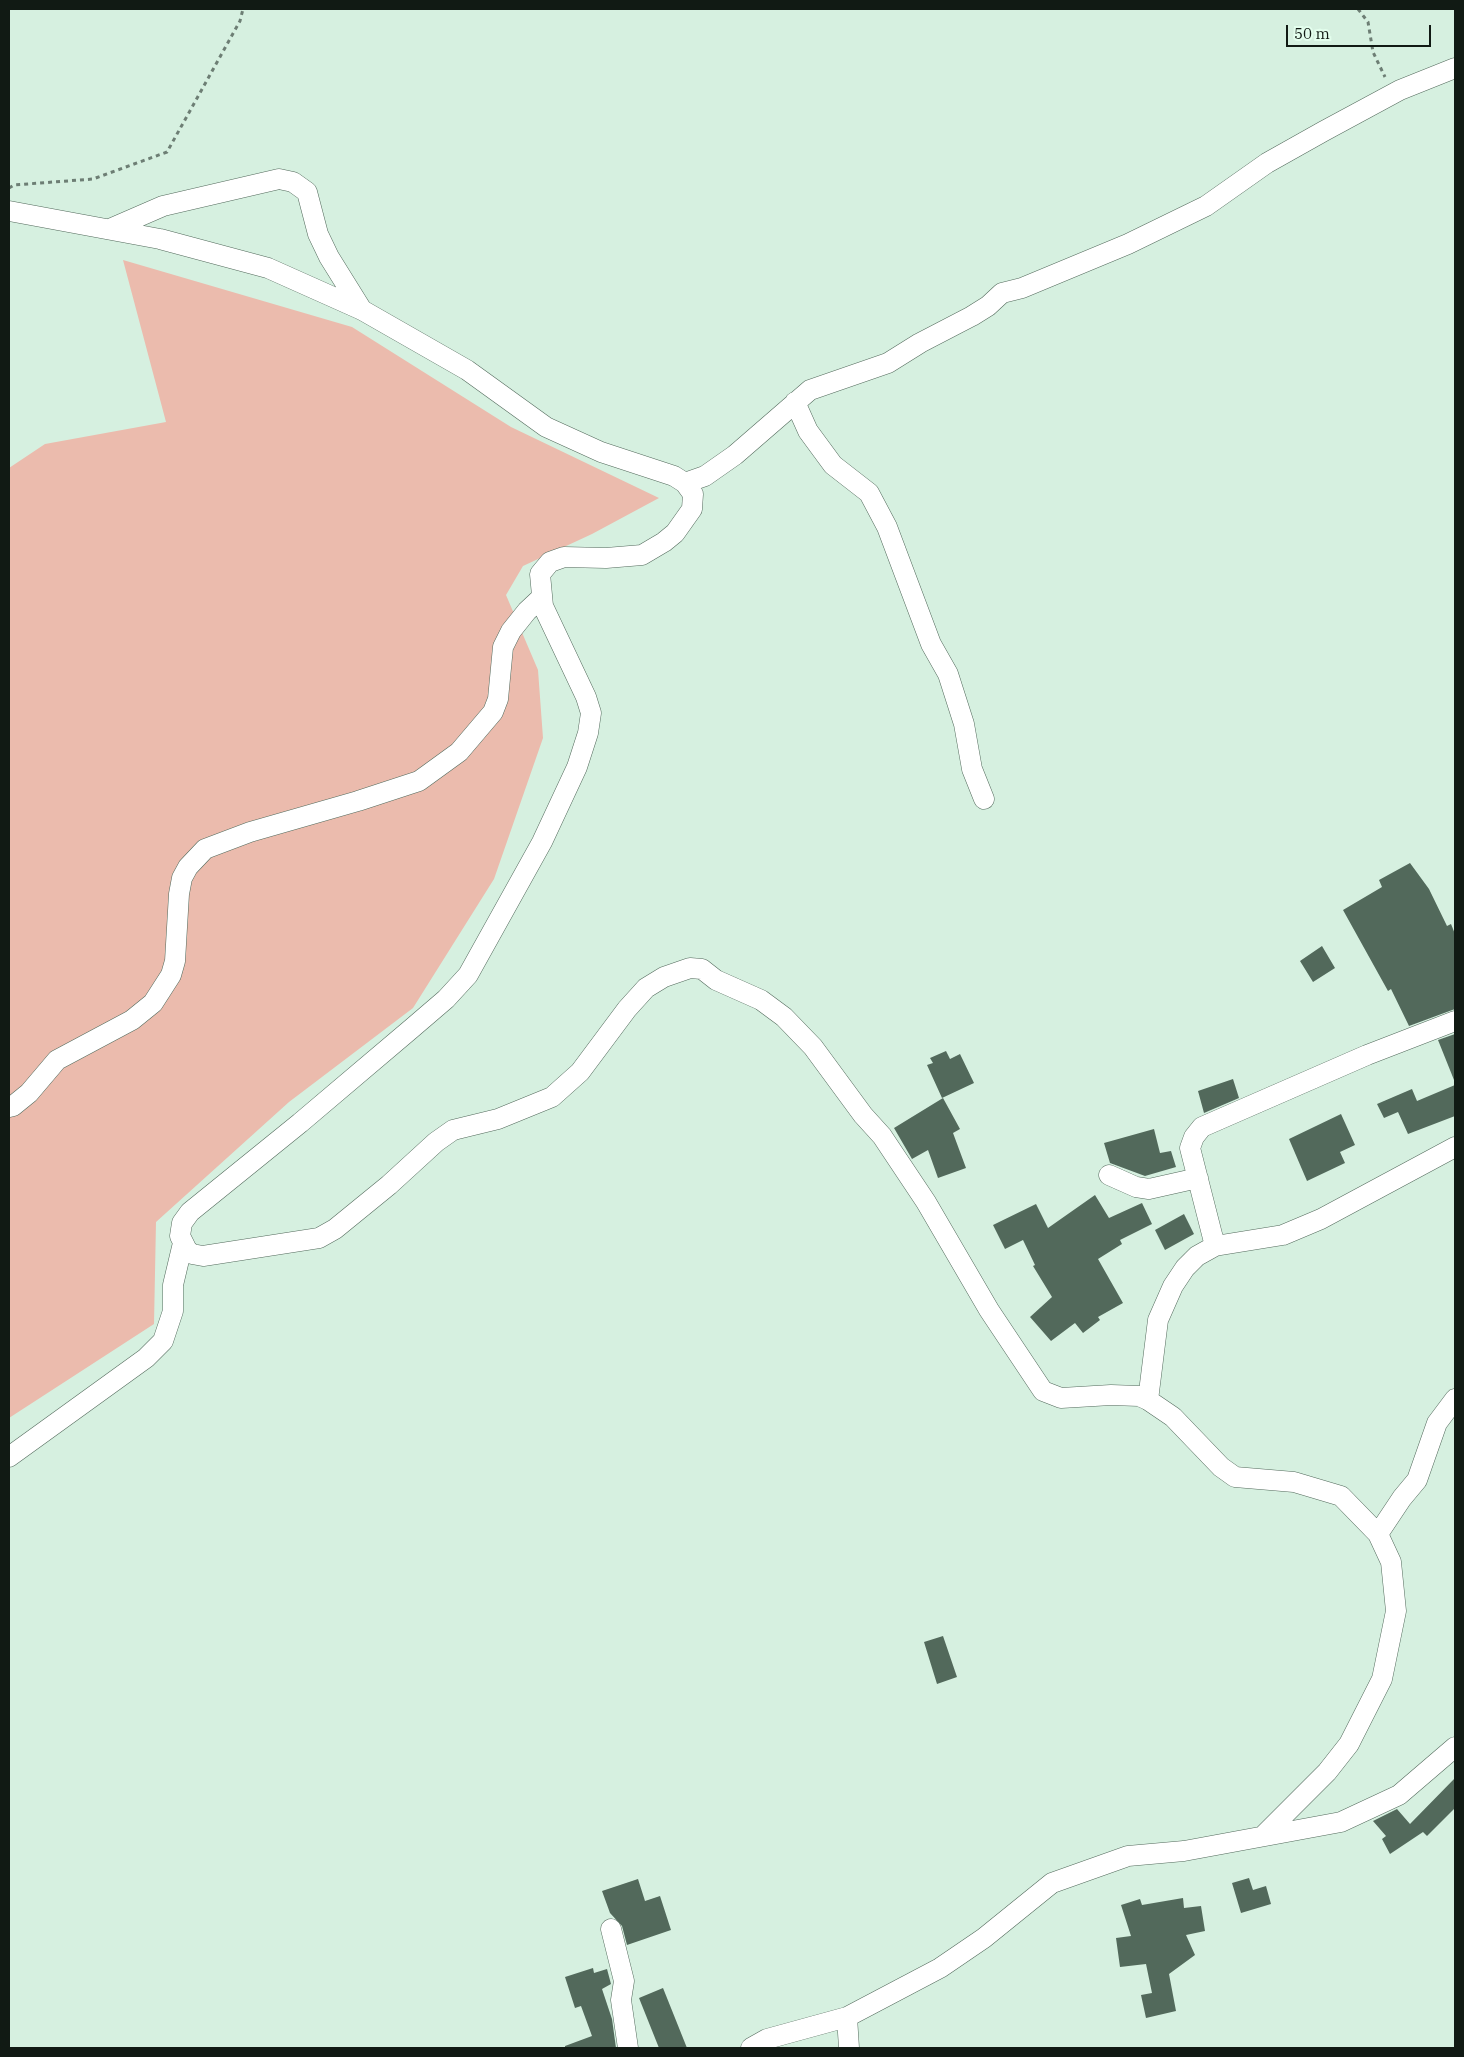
<!DOCTYPE html>
<style>
body{margin:0}
#map{position:relative;width:1464px;height:2057px;overflow:hidden;background:#d6f0e0;font-family:"IBM Plex Serif",serif}
canvas{display:block}
.frame{position:absolute;inset:0;border:10px solid #111a14;pointer-events:none}
.scale{position:absolute;left:1286px;top:25px;width:145px;height:22px;box-sizing:border-box;border:2px solid #111a14;border-top:0;padding-left:6px;font-size:15px;line-height:18px;white-space:nowrap;color:#111a14;-webkit-text-stroke:4px #e3feed;paint-order:stroke}
</style>
<div id="map">
<canvas width="1464" height="2057"></canvas>
<div class="frame"></div>
<div class="scale">50 m</div>
</div>
<script>
const ctx = document.querySelector('canvas').getContext('2d');
ctx.lineJoin = 'round';
function paint(path, color) { ctx.fillStyle = color; ctx.fill(path, 'evenodd'); }
const poly = rows => new Path2D(rows.map(r => 'M' + r).join(''));
function strokePath(path, color, width, dash) { ctx.strokeStyle = color; ctx.lineWidth = width; ctx.lineCap = dash ? 'butt' : 'round'; ctx.setLineDash(dash || []); ctx.stroke(path); }
paint(poly([
 [123,260,352,327,511,427,659,498,592,534,523,566,506,595,538,670,543,738,494,879,413,1008,289,1102,156,1222,154,1324,9,1418,9,468,45,444,166,422]
]), '#ebbbad');
paint(poly([
 [1410,863,1429,889,1447,926,1451,924,1455,934,1455,1009,1409,1026,1391,989,1388,991,1343,910,1382,887,1379,880],
 [1322,946,1335,968,1313,982,1300,961],
 [1455,1034,1455,1080,1454,1080,1438,1040],
 [946,1051,950,1059,960,1054,974,1083,942,1098,927,1065,933,1063,930,1058],
 [1233,1079,1239,1098,1204,1113,1198,1091],
 [1455,1085,1455,1116,1408,1134,1398,1112,1384,1118,1377,1104,1412,1089,1417,1101],
 [943,1098,960,1129,953,1133,966,1168,938,1178,928,1150,912,1159,894,1128],
 [1341,1114,1355,1145,1340,1152,1345,1163,1307,1181,1289,1139],
 [1154,1129,1160,1153,1171,1151,1176,1167,1145,1176,1110,1163,1104,1143],
 [1095,1195,1109,1218,1142,1203,1152,1224,1120,1240,1122,1244,1098,1259,1123,1303,1098,1317,1100,1320,1083,1333,1075,1323,1051,1341,1030,1317,1052,1297,1033,1266,1035,1265,1023,1240,1005,1249,993,1225,1036,1204,1048,1228],
 [1184,1214,1194,1234,1165,1250,1155,1230],
 [943,1636,957,1677,937,1684,924,1642],
 [1455,1778,1455,1808,1427,1836,1423,1832,1390,1854,1382,1839,1386,1836,1373,1821,1397,1809,1410,1824],
 [1249,1878,1253,1890,1266,1886,1271,1904,1241,1913,1232,1883],
 [638,1879,645,1901,660,1896,671,1930,627,1945,622,1926,610,1913,602,1891],
 [1183,1898,1184,1908,1201,1906,1205,1931,1186,1935,1195,1955,1169,1974,1176,2011,1146,2018,1141,1995,1152,1993,1146,1964,1120,1967,1116,1938,1131,1936,1121,1905,1140,1899,1142,1905],
 [593,1968,594,1973,607,1969,611,1984,602,1989,612,2019,616,2048,565,2048,565,2046,592,2036,581,2006,575,2008,565,1977],
 [663,1988,687,2048,659,2048,639,1998]
]), '#52695b');
const street = poly([
 [9,211,160,239,268,268,362,310,467,370,546,427,601,452,674,476,685,483,693,494,692,509,675,533,664,542,642,555,606,558,564,557,550,562,540,574,543,606,586,697,591,713,588,733,577,767,542,842,468,975,446,999,411,1029,300,1123,190,1212,182,1223,180,1236,187,1250,192,1254,203,1256,319,1238,335,1229,389,1185,436,1142,453,1130,498,1119,552,1097,580,1072,627,1009,646,988,664,977,690,968,702,969,716,980,761,1000,784,1017,813,1047,863,1115,882,1136,926,1202,989,1310,1043,1391,1061,1398,1111,1395,1139,1396,1148,1400,1173,1417,1221,1467,1235,1477,1294,1482,1341,1496,1378,1534,1391,1562,1396,1611,1382,1679,1349,1744,1327,1772,1263,1836],
 [110,229,163,206,279,179,293,182,307,192,318,234,329,257,362,310],
 [795,402,808,431,833,465,869,493,887,527,931,644,948,674,964,724,972,769,984,799],
 [685,483,705,476,735,455,810,390,888,363,920,343,972,316,988,306,1002,293,1022,288,1128,244,1206,206,1267,163,1324,131,1400,90,1455,68],
 [9,1107,13,1106,29,1093,57,1060,132,1020,153,1003,171,975,175,961,179,894,182,878,188,867,205,849,250,832,358,801,419,781,459,752,493,712,498,699,503,647,511,631,527,611,542,597],
 [1109,1175,1136,1187,1149,1189,1198,1178],
 [1215,1246,1190,1148,1194,1137,1202,1127,1367,1055,1455,1021],
 [1148,1400,1158,1320,1173,1286,1185,1268,1197,1256,1215,1246,1283,1235,1321,1219,1455,1147],
 [9,1457,146,1358,163,1341,173,1311,173,1285,183,1243],
 [1378,1534,1402,1498,1417,1480,1437,1423,1455,1399],
 [611,1929,624,1981,621,2000,628,2048],
 [847,2017,849,2048],
 [751,2048,767,2039,847,2017,940,1968,984,1938,1052,1883,1128,1856,1184,1851,1341,1822,1399,1795,1455,1747]
]);
strokePath(street, '#536a5c', 21);
strokePath(poly([
 [1358,9,1368,22,1373,52,1385,77],
 [9,188,14,185,93,179,167,152,240,21,243,9]
]), '#6d7e74', 3, [4, 4]);
strokePath(street, '#fff', 20);
</script>
